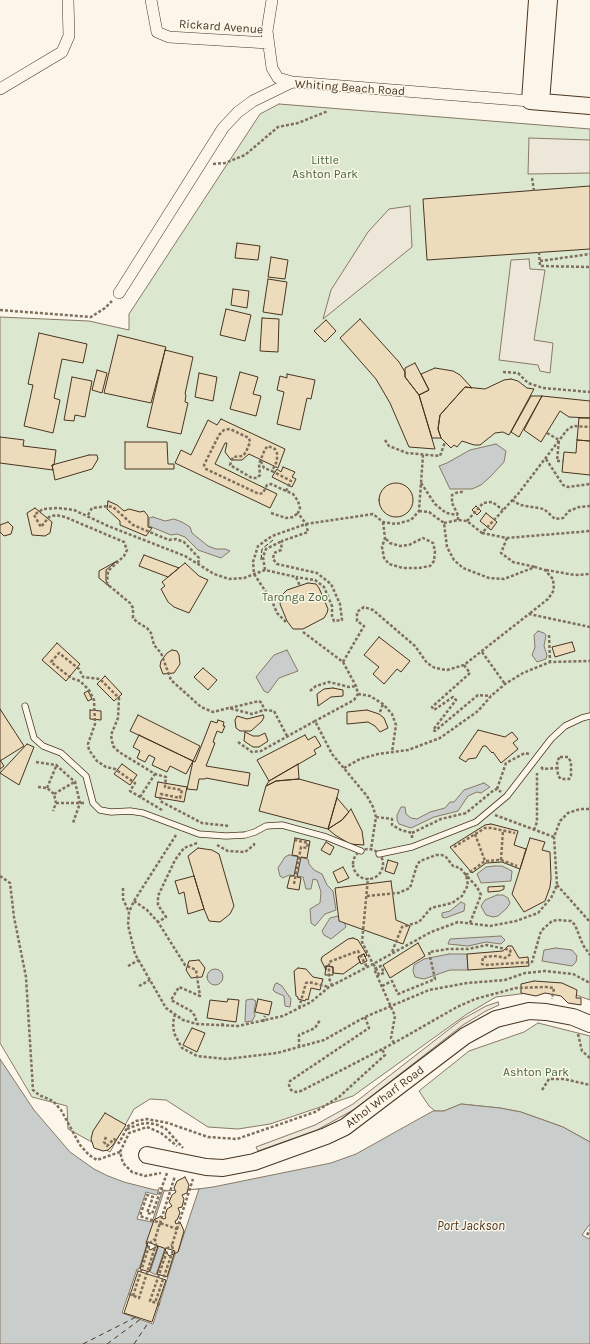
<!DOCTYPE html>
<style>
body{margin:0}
canvas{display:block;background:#fbf6e9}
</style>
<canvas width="590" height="1344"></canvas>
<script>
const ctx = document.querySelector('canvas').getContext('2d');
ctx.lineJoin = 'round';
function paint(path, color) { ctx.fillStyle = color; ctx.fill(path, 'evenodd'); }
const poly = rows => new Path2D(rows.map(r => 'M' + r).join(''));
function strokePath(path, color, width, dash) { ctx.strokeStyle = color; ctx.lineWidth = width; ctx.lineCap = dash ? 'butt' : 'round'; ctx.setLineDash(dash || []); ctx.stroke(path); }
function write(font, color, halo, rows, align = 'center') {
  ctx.font = font + ' Karla,sans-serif'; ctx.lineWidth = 3; ctx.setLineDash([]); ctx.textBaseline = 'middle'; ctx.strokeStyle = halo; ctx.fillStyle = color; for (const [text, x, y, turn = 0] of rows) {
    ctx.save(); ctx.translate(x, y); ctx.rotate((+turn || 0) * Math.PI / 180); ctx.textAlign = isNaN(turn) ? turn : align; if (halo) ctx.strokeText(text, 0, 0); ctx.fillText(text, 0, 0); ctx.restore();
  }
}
const green = poly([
 [279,104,590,129,590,1000,559,989,496,997,467,1014,353,1096,270,1124,238,1129,208,1127,166,1100,150,1099,134,1109,110,1152,68,1129,67,1106,32,1097,0,1043,0,317,89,321,129,330,129,314,260,114,279,104],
 [538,1023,590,1036,590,1142,563,1127,521,1112,500,1108,461,1104,444,1111,435,1111,429,1106,419,1091,469,1051,524,1032,538,1023]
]);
paint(green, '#dce7d0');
strokePath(green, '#887966', 1);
const parking = poly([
 [529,138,590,140,590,173,528,174,529,138],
 [410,206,412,247,323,319,331,290,368,232,389,209,410,206],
 [529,259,530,269,545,270,534,340,553,343,550,373,540,371,538,365,499,360,511,260,529,259],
 [498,1002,499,1005,486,1011,463,1025,355,1109,317,1130,258,1151,256,1147,315,1125,353,1104,461,1020,486,1006,498,1002]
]);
paint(parking, '#ede7d9');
strokePath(parking, '#887966', 1);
const water = poly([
 [496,444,506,451,504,462,490,477,481,485,472,489,450,489,439,466,447,463,470,450,496,444],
 [153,517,165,521,174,519,182,522,190,527,192,533,208,546,216,549,225,549,230,551,221,558,198,550,185,537,177,534,171,535,149,526,149,518,153,517],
 [538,631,544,633,546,635,544,646,547,655,546,659,537,662,532,655,535,647,534,635,538,631],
 [287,650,298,671,279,678,268,693,264,691,256,677,274,655,287,650],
 [484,783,490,787,481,793,477,792,468,796,458,811,434,817,411,828,399,824,397,820,397,815,401,807,405,807,406,814,411,818,417,819,430,812,445,808,450,802,454,802,464,790,484,783],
 [289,855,308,859,309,864,314,870,322,874,327,885,333,891,336,910,325,914,315,926,311,923,310,909,320,903,321,892,317,880,313,879,311,889,306,889,303,877,289,875,283,878,280,876,278,868,285,857,289,855],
 [494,866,502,866,512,871,511,881,481,883,477,874,486,867,494,866],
 [497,895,503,895,508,898,510,903,507,908,498,916,493,917,486,915,481,906,485,900,497,895],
 [461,902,465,904,464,911,445,918,442,917,442,913,450,911,461,902],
 [342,915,346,927,331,939,324,935,322,931,330,918,342,915],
 [501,936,505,940,501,944,486,942,468,946,448,944,450,939,501,936],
 [556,948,572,950,577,956,576,962,572,966,542,961,544,950,556,948],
 [449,954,467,954,468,970,450,970,424,979,415,977,413,971,414,965,424,959,449,954],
 '207 977a8 8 0 1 1 16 0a8 8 0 1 1-16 0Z',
 [277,983,282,986,291,999,290,1007,285,1006,284,996,275,992,273,990,275,984,277,983],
 [252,999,256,1001,254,1012,255,1016,252,1021,245,1022,246,1000,252,999],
 [0,1059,34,1110,70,1152,94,1169,108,1176,124,1182,155,1190,184,1191,213,1187,331,1163,356,1154,433,1111,444,1111,461,1104,500,1108,521,1112,563,1127,590,1142,590,1344,0,1344,0,1059]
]);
paint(water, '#c9cecd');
strokePath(water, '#887966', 1);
const pier = poly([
 [159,1188,163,1189,152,1222,137,1219,146,1192,157,1195,159,1188],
 [199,1189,178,1252,176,1251,153,1324,122,1313,137,1269,139,1269,164,1191,199,1189],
 [159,1245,165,1248,156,1275,150,1272,159,1245],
 [590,1224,590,1237,589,1239,582,1235,590,1224]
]);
paint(pier, '#fbf6e9');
strokePath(pier, '#887966', 1);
strokePath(poly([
 [157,1306,160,1304],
 [83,1344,136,1317],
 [107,1344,142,1318],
 [134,1344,150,1320]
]), '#4a3520', 1, [5, 4]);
const building = poly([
 [590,186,590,249,427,260,423,199,590,186],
 [237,243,260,246,258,260,235,258,237,243],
 [271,257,288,260,285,279,268,277,271,257],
 [268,279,287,282,282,315,263,312,268,279],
 [233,289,249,291,247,308,231,305,233,289],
 [226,309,251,315,245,341,220,335,226,309],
 [262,318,279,319,278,352,260,351,262,318],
 [360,319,399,362,405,372,405,377,419,395,435,449,409,447,390,403,376,379,340,338,360,319],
 [326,320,336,331,325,342,314,331,326,320],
 [39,333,87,344,83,363,62,359,54,398,60,400,53,433,24,426,33,385,28,384,39,333],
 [118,335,166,347,151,403,104,393,118,335],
 [165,350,193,357,185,394,186,395,185,402,188,403,181,434,147,427,165,350],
 [415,363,429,390,419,395,405,377,405,368,415,363],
 [435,368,453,371,460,375,472,388,465,387,440,415,438,429,441,438,432,438,419,395,429,390,421,374,435,368],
 [97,370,107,373,102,393,92,390,97,370],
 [240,372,258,377,253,394,261,396,256,416,230,409,240,372],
 [199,373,217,377,213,401,195,397,199,373],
 [287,374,315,380,311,399,307,398,300,430,277,424,284,392,277,390,280,376,287,378,287,374],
 [72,377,92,381,85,417,75,415,74,421,64,420,72,377],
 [511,379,518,381,527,388,534,389,509,435,503,432,495,433,480,445,474,445,462,441,457,447,454,445,451,448,441,438,438,429,440,415,465,387,485,389,504,380,511,379],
 [531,396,542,396,519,437,511,432,531,396],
 [542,396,590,401,590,418,569,417,560,411,541,442,524,430,542,396],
 [579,418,590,418,590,441,577,440,579,418],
 [221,419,285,449,278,468,249,454,242,460,231,460,225,452,227,443,225,443,215,464,277,494,270,508,175,463,181,450,191,455,208,420,217,425,221,419],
 [0,437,24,440,23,446,56,450,54,465,52,465,53,470,0,463,0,437],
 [577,440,590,441,590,475,562,472,564,452,576,453,577,440],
 [125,442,167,442,168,464,174,464,174,469,125,469,125,442],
 [89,455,97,455,98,459,92,469,55,480,52,465,89,455],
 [283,467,295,472,292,477,296,479,292,487,272,477,277,469,281,472,283,467],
 '379 500a17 17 0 1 1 34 0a17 17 0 1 1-34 0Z',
 [108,501,117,505,124,511,129,509,140,512,144,511,148,516,148,527,152,528,146,536,120,525,120,521,107,509,108,501],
 [476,506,481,511,477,515,472,510,476,506],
 [35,508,52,522,50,533,45,536,32,535,27,513,35,508],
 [486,513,497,522,491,530,480,521,486,513],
 [8,522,13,527,11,534,4,536,0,532,0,525,8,522],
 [144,555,179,568,168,577,139,566,144,555],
 [117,561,106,570,106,581,109,586,99,578,99,571,117,561],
 [185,563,199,576,208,580,189,613,174,607,168,602,161,589,165,586,162,582,185,563],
 [308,583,316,584,319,588,328,609,327,613,324,618,303,629,293,629,287,621,280,604,281,599,283,594,287,590,308,583],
 [379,637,410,661,401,672,397,669,384,684,373,674,379,667,364,655,379,637],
 [572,642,575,651,555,657,552,647,572,642],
 [57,643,80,664,66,681,42,660,57,643],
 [172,650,177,651,179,655,180,664,174,673,163,674,160,666,161,661,167,653,172,650],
 [203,668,217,680,208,690,194,677,203,668],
 [105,676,122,694,114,701,97,684,105,676],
 [333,688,343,690,343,696,331,697,318,706,317,694,324,689,333,688],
 [88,691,92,699,88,701,84,693,88,691],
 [0,709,24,746,0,761,0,709],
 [90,710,101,711,101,720,90,719,90,710],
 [367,710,379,714,384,718,388,728,380,732,375,726,368,722,347,724,347,712,367,710],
 [138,715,200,746,193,761,130,731,138,715],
 [263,715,264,717,262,721,251,731,240,731,236,728,235,720,237,716,247,719,263,715],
 [218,720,224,722,223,726,225,726,222,733,217,731,213,742,215,743,206,766,250,773,248,786,206,778,205,779,199,779,197,790,187,789,193,761,195,762,211,721,217,723,218,720],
 [478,730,505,737,512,732,518,739,513,743,518,749,501,763,493,752,492,753,486,746,483,746,476,758,468,759,466,762,459,758,478,730],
 [245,732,253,736,259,736,265,733,268,741,259,747,253,747,244,741,245,732],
 [139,735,193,761,186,774,170,766,167,772,152,765,155,758,149,755,145,762,137,758,140,751,133,747,139,735],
 [305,735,308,740,315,736,321,746,314,750,316,754,269,781,257,760,305,735],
 [27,744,34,747,19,785,0,773,27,744],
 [0,760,4,766,0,769,0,760],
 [122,764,137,775,130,785,114,774,122,764],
 [298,764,299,779,276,781,266,786,269,781,298,764],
 [299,779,339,790,328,829,259,811,266,786,276,781,299,779],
 [158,782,187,787,184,802,155,797,158,782],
 [337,798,349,812,342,820,328,829,337,798],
 [351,809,362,831,364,845,350,844,335,835,328,829,342,820,351,809],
 [491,824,518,831,514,845,526,849,520,869,502,862,486,863,472,873,450,847,485,825,491,824],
 [295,838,310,841,307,858,301,857,297,877,301,878,299,890,287,888,290,876,294,876,298,856,292,855,295,838],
 [530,838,545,842,542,850,550,852,551,878,550,887,545,901,524,912,512,894,530,838],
 [326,842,334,847,330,855,321,850,326,842],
 [198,848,212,850,219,854,234,906,230,914,220,922,209,921,204,909,188,856,198,848],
 [388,860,398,863,394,874,385,871,388,860],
 [343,867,349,878,338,883,333,872,343,867],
 [194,876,204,909,188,914,184,892,179,894,175,881,194,876],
 [391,881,396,920,410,926,403,944,339,921,335,888,391,881],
 [504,886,504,889,500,891,488,892,488,887,504,886],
 [353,938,358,940,367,955,365,957,364,954,358,957,360,962,343,974,333,973,333,967,326,966,326,970,321,960,322,957,348,939,353,938],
 [418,943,425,956,390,978,383,965,418,943],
 [508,946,512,946,519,958,528,957,529,966,468,970,467,954,503,951,508,946],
 [364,954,367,961,361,964,358,957,364,954],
 [199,960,205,968,202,977,191,978,186,970,189,961,199,960],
 [326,966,333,967,333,975,325,975,326,966],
 [298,968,306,969,313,977,323,979,320,990,311,988,308,1000,306,999,305,1001,298,999,298,997,296,996,294,971,298,968],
 [534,981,562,983,575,989,577,990,576,998,581,998,581,1005,568,1003,561,996,545,993,536,996,521,993,521,984,534,981],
 [228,999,239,1000,236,1022,207,1018,210,1000,227,1002,228,999],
 [258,999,272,1002,269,1015,255,1012,258,999],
 [192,1028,205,1033,197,1052,183,1045,192,1028],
 [105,1113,126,1125,113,1145,108,1150,103,1151,94,1148,91,1139,93,1131,105,1113],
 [185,1177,189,1185,187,1193,182,1195,184,1199,182,1207,178,1208,180,1213,177,1220,175,1221,176,1224,180,1222,184,1231,178,1252,169,1256,164,1248,158,1246,150,1250,146,1243,154,1220,161,1216,163,1219,166,1218,165,1216,167,1209,172,1206,169,1202,172,1195,176,1192,174,1188,177,1181,185,1177],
 [148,1242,158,1246,149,1272,140,1269,148,1242],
 [166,1248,175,1251,167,1277,157,1274,166,1248],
 [138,1271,166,1280,152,1322,124,1313,138,1271]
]);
paint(building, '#ecdcbc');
strokePath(building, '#4a3520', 1);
const lane = poly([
 [25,706,34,738,43,746,61,753,86,776,93,803,100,810,111,812,130,811,143,813,199,834,226,836,245,835,255,832,266,826,282,825,326,837,361,851],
 [379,854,412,847,476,822,507,796,551,739,565,726,582,718,590,716]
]);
const street = poly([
 [151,0,157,32,169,37,268,43],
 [272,0,267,31,272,68,278,78,292,82],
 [0,89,62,52,69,36,68,0],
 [119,293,223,128,238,112,253,101,292,82,530,101]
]);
const secondary = poly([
 [537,0,530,101,590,106],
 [541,102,549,0],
 [147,1155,206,1167,223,1168,254,1162,326,1136,345,1127,465,1036,496,1019,529,1011,546,1012,573,1017,590,1024]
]);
strokePath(lane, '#4a3520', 7);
strokePath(street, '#4a3520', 12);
strokePath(secondary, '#4a3520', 18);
strokePath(poly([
 [213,164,225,163,245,155,278,127,298,123,328,111],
 [532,178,534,191],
 [539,252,540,266,590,267],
 [540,261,590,254],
 [0,310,91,317,105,308,112,301],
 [503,372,518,373,528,383,543,388,590,392],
 [547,433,559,440,557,461,563,461],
 [385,440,389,446,407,453,440,456,445,442],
 [546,459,563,485,568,487,590,484],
 [261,461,264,468,272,471],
 [421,483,435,504,446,513,458,515],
 [286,491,291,481,272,471,277,461,277,453,275,449,268,446,265,449,259,464,260,475,257,478,252,478,230,465,233,457,243,456,246,452,250,442,249,438,230,429,224,430,219,435,204,465,206,469,259,494,263,493,267,485,271,484,286,491,293,494,298,501,300,508,298,513,306,524,308,532,282,541,281,550,274,553,273,559,277,564,317,573,331,584,340,604,342,620,334,621,332,616,332,606,324,587,315,580,296,577],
 [512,500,520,505,544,509,555,519,563,518,569,511,579,507,590,506],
 [419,511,429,512,444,523,447,547,454,560,463,568,489,578,504,579,535,567,545,570,553,579,554,590,548,599,529,614],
 [271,513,286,518,293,517,298,513],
 [88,515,92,508,108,506,113,507,133,525,169,540,176,539,184,542,199,558,198,565],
 [458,520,458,515,452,503,452,495,458,492,464,492],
 [467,521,483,503,492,502,503,510],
 [383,522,385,538,382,547,384,558,389,564,403,568,419,568,430,566,434,561,435,551,433,543,423,538,409,545,400,546,390,543,385,538],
 [444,523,458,520,467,521,482,533,518,494,567,430,573,426,590,427],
 [482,533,507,538,590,531],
 [507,538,501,553,513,562,535,567],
 [265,570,263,557,266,549,282,541],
 [546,570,575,575,590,574],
 [286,622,277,613,272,601,254,574,253,562,258,546,272,536,306,524,373,514,383,522,396,524,411,520,419,511,423,455],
 [303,632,343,662,356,686,358,694,354,700,315,721],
 [549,635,550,662],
 [482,652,505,684],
 [343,662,364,626,357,621,357,612,364,607,373,610,415,646,427,663,435,668,447,670,464,665,529,614,590,627],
 [464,665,470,673,432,707,434,710,453,697,456,700,433,730,435,731,478,695,491,696],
 [310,691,316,686,329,682,349,687,356,686],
 [358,694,370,696,383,704,392,714,396,725,392,752],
 [230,708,259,701,262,703,264,710],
 [380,712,383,704],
 [287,736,274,711,264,710,252,714,229,708,213,712,201,707,171,680,161,653,154,645,151,633,147,628,137,622,133,618,133,608,130,603,107,584,108,571,124,556,127,550,124,542,65,517,56,515,49,517,41,527,34,515,43,509,58,508,74,510,108,526,185,556,214,574,229,579,244,578,265,570,296,577,300,586],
 [238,742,252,752,261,751,315,721,332,754,367,796,373,807,376,817,371,849],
 [560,757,568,757,571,762,571,776,569,779,561,779,558,776,557,761,560,757],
 [36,762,56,765,75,782,80,803,73,823],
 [541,767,543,769,557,768],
 [344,768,360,759,378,754,408,750,440,738,478,711,491,696,505,684,523,673,550,662,590,661],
 [38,787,47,788,54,794,56,803,53,811],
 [47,788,57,764],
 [497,789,506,763,525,753,529,754],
 [54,794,76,781],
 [140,797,155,774],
 [56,803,85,803],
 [162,810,130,791,135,783,115,769,106,767,97,761,89,750,88,744,95,724,94,700,89,690,80,681,71,678,51,662,59,653,79,669,83,677,100,679,119,698,118,718,111,735,113,746,119,752,155,774,166,777,165,787,182,790,180,798,161,794,160,801,202,823,229,826],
 [495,815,554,837,560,821,568,813,580,809,590,809],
 [376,817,392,819,392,825,401,830,412,833],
 [534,830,537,822,537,773],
 [475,834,485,861],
 [176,835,134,901,129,912,128,925,135,954,166,1008,183,1020,197,1024,238,1026,283,1016,311,1002,329,987,373,964,362,942,368,878],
 [412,838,412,833,441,819,466,813,494,790,497,789,501,792],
 [197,843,184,848,175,860,158,896,158,905,166,917,158,922,185,965,196,970,200,996,179,987,171,1000,191,1011,195,1016,197,1024],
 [217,845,228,851,245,852,254,845,254,841],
 [454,847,485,828,491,828,515,833],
 '353 864a15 15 0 1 1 30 0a15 15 0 1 1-30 0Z',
 [501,860,503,830],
 [0,876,10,883,14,917,26,977,33,1090,39,1095,53,1101,61,1110,80,1145,89,1155,97,1160,120,1152,123,1163,132,1172,145,1176,161,1173],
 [294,884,301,847,307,848,308,843,295,840],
 [557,885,590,922],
 [123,888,123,899,129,912],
 [367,896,398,893,410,888,417,865,420,861,436,855,442,855,446,857,453,866,460,868,466,875,468,885,462,896,452,903,431,908,419,922,402,927,392,952],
 [134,901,147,910,158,922],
 [470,923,481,895,477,887,466,875,485,861,501,860,517,866],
 [128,966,139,960],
 [139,986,150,980],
 [332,986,329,978,329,962,358,951,367,967],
 [382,986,392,981,398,994,435,979,429,952,448,949,468,949,487,945,510,950,511,954,505,958,497,956,483,957,482,964,484,965,532,962,541,931,552,921,558,920,571,921,575,925,583,945,590,955],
 [299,1008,306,983,309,982,329,987],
 [175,1014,173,1023,174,1033,182,1048,197,1056,227,1059,277,1053,324,1040,365,1017,429,990,467,983,505,980,525,973,545,971,573,974,590,983],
 [365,1017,369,1028,290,1081,289,1085,291,1090,296,1092,301,1091,394,1043,457,1007,475,999,516,988,546,987,554,988,552,999],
 [263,1022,265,1016],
 [222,1026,223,1022],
 [578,1034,582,1051,590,1058],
 [394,1043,391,1038,395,1016,374,969,376,968,381,966,384,973,379,975,376,968,373,964,431,932,458,922,490,926,516,921,538,913,551,898,557,885,554,837],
 [299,1047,299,1035,315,1028,320,1020],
 [542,1090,549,1079,564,1079,590,1085],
 [127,1129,140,1124,149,1123,158,1125,166,1129,183,1148],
 [106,1137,104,1142,107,1146,114,1139,119,1143,128,1126,136,1121,147,1119,168,1123,208,1137,237,1139,315,1112,339,1097,385,1055,382,1049],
 [120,1152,129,1133,147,1127,161,1133,177,1146],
 [167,1173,152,1214,147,1213,153,1197,147,1195,140,1216,160,1223,175,1176],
 [177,1229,193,1179],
 [587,1235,590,1230],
 [129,1294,139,1298,156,1244,155,1239,160,1223,177,1229,172,1245,173,1250,155,1303],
 [133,1296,150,1243,155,1239],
 [160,1304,150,1301,168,1248,172,1245]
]), '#7f6f5c', 2.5, [3, 2]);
strokePath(lane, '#fbf6e9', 5.5);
strokePath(street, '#fbf6e9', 11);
strokePath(secondary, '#fbf6e9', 16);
strokePath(poly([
 [261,560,262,549,273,540]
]), '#4a3520', 1, [5, 2]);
write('12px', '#4a3520', '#fbf6e9', [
 ["Rickard Avenue",221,27,4],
 ["Whiting Beach Road",350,88,4],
 ["Athol Wharf Road",385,1097,-37]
]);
write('12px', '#436837', '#fbf6e9', [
 ["Little",325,161],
 ["Ashton Park",325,175],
 ["Taronga Zoo",295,598],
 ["Ashton Park",536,1073]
]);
write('italic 13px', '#4a3520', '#fbf6e9', [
 ["Port Jackson",471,1226]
]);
</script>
